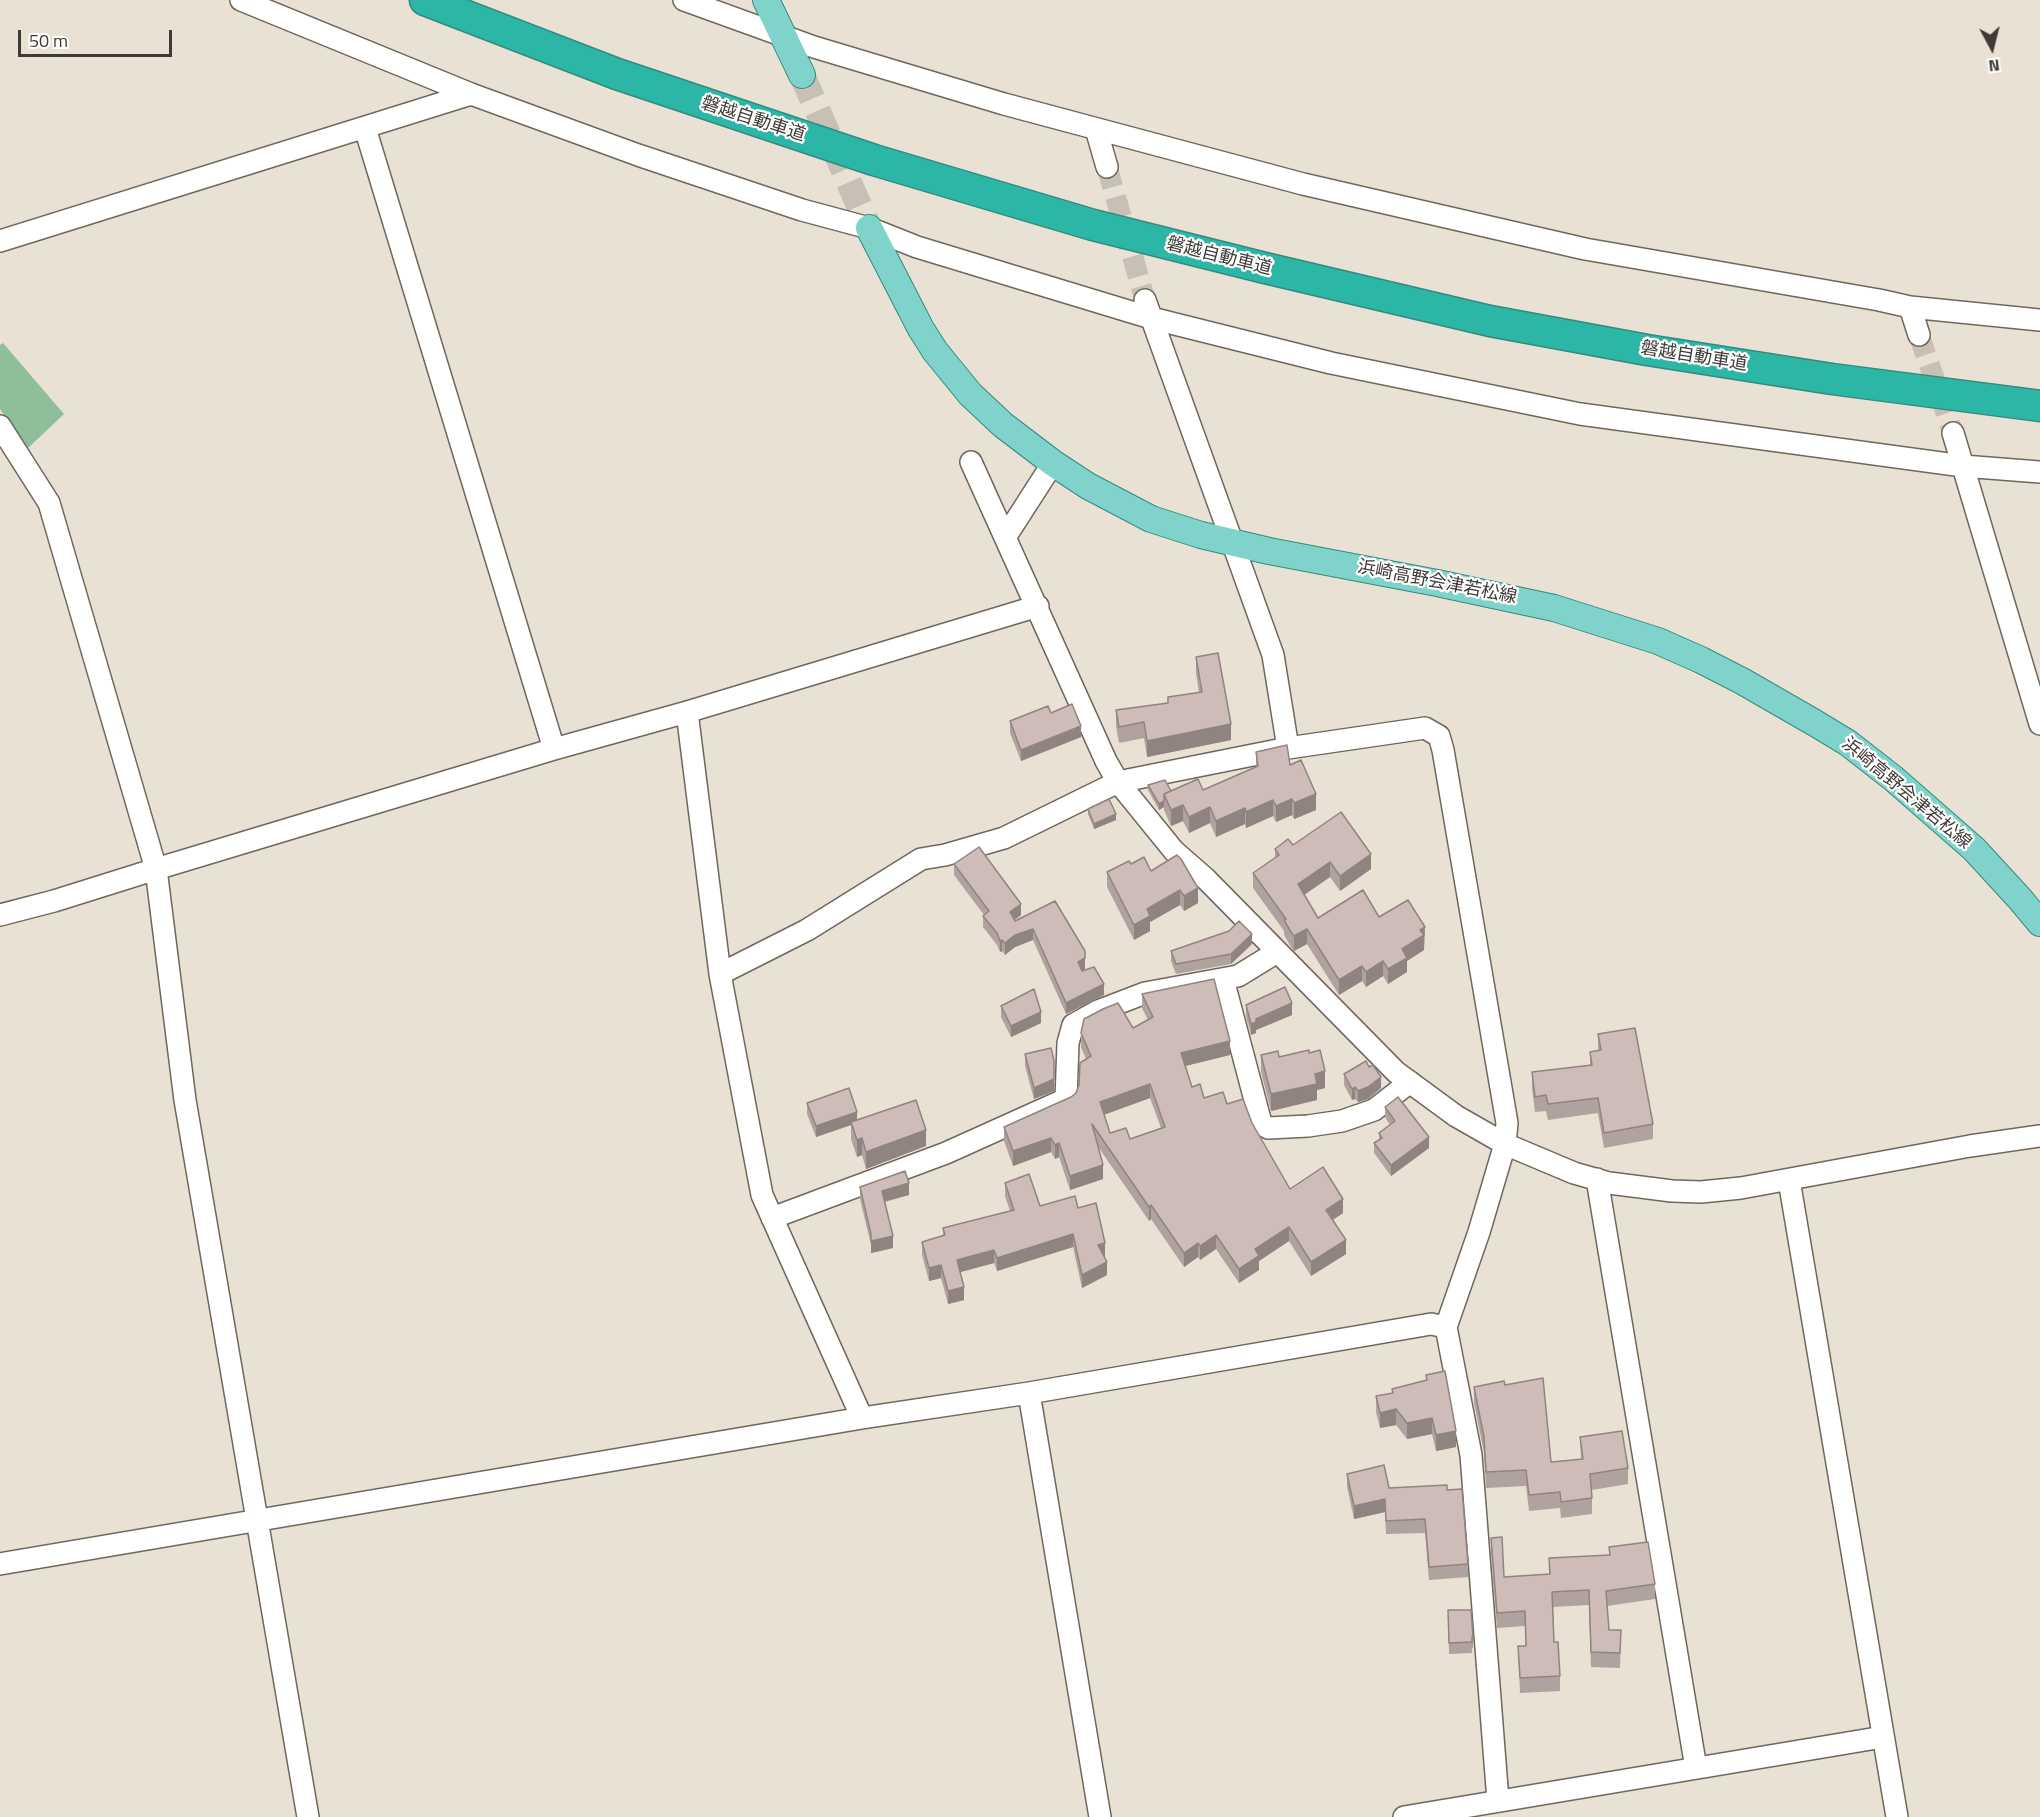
<!DOCTYPE html>
<meta charset="utf-8">
<style>
body{margin:0}
#map{position:relative;width:2040px;height:1817px;overflow:hidden;background:#eae1d5;font-family:"Titillium Web",sans-serif}
canvas{display:block}
.north{position:absolute;left:1962px;top:18px;width:60px;height:60px;-webkit-text-stroke:4px #fff;paint-order:stroke;rotate:173deg;font-size:16px;font-weight:700;line-height:24px;text-align:center;color:#3e3a35}
.north::after{content:'';display:block;margin:auto;width:21px;height:27px;background:#3e3a35;clip-path:polygon(50% 0,100% 100%,50% 72%,0 100%)}
.scale{position:absolute;left:18px;top:30px;width:154px;height:27px;box-sizing:border-box;border:3px solid #3e3a35;border-top:0;padding-left:8px;font-size:18px;line-height:21px;white-space:nowrap;color:#3e3a35;-webkit-text-stroke:4px #fff;paint-order:stroke}
</style>
<div id="map">
<canvas width="2040" height="1817"></canvas>
<div class="north">N</div>
<div class="scale">50 m</div>
</div>
<script>
const ctx = document.querySelector('canvas').getContext('2d');
ctx.lineJoin = 'round';
function paint(path, color) { ctx.fillStyle = color; ctx.fill(path, 'evenodd'); }
const poly = rows => new Path2D(rows.map(r => 'M' + r).join(''));
function strokePath(path, color, width, dash) { ctx.strokeStyle = color; ctx.lineWidth = width; ctx.lineCap = dash ? 'butt' : 'round'; ctx.setLineDash(dash || []); ctx.stroke(path); }
function write(font, color, halo, rows, align = 'center') {
  ctx.font = font + ' "Titillium Web","Noto Sans JP",sans-serif'; ctx.lineWidth = 4.5; ctx.setLineDash([]); ctx.textBaseline = 'middle'; ctx.strokeStyle = halo; ctx.fillStyle = color; for (const [text, x, y, turn = 0] of rows) {
    ctx.save(); ctx.translate(x, y); ctx.rotate((+turn || 0) * Math.PI / 180); ctx.textAlign = isNaN(turn) ? turn : align; if (halo) ctx.strokeText(text, 0, 0); ctx.fillText(text, 0, 0); ctx.restore();
  }
}
paint(poly([
 [3,343,64,414,27,449,0,409,0,345]
]), '#8fbf9a');
strokePath(poly([
 [1107,167,1145,300],
 [1919,335,1953,433]
]), '#c8c0b5', 21, [21, 10]);
strokePath(poly([
 [802,75,869,228]
]), '#c8c0b5', 26, [26, 13]);
const minor = poly([
 [241,0,471,94,638,155,802,210,869,228,917,247,1151,318,1331,363,1580,414,1963,466,2040,472],
 [684,0,814,47,1004,104,1303,184,1585,249,1879,300,1910,307,2040,320],
 [365,128,554,749],
 [1096,129,1107,167],
 [0,241,471,94],
 [1145,300,1273,655,1288,748],
 [1910,307,1919,335],
 [0,426,49,503,156,869,185,1100,308,1817],
 [1953,433,2040,724],
 [971,462,1106,761,1118,782,1174,851,1206,879,1396,1072,1456,1116,1505,1144,1574,1173,1609,1183,1672,1191,1701,1192,1741,1188,1970,1146,2040,1136],
 [1006,536,1053,463],
 [687,712,720,974,762,1195,862,1418],
 [0,915,54,901,156,869,554,749,687,712,1038,606],
 [720,974,807,930,921,859,945,855,1004,838,1118,782,1288,748,1425,728,1439,736,1443,750,1507,1123,1505,1144,1479,1232,1446,1327,1471,1455,1498,1801],
 [1223,979,1261,1123,1268,1128,1308,1126,1342,1121,1374,1110,1410,1082],
 [1597,1179,1696,1768],
 [1789,1180,1897,1817],
 [772,1218,946,1153,1066,1099,1068,1043,1073,1025,1098,1011,1145,993,1238,976,1277,952],
 [1029,1393,1100,1817],
 [0,1564,862,1418,1029,1393,1431,1324,1446,1327],
 [1404,1817,1883,1737]
]);
const major = poly([
 [766,0,802,75],
 [869,228,921,329,935,351,970,394,1003,425,1053,463,1088,486,1151,519,1201,535,1269,551,1437,583,1554,608,1658,641,1701,660,1742,681,1815,723,1848,743,1894,779,1974,849,2020,899,2040,923]
]);
const highway = poly([
 [425,0,617,74,874,160,1093,225,1265,268,1490,321,1647,350,1832,379,2040,406]
]);
strokePath(minor, '#6f675c', 24);
strokePath(major, '#328b7e', 28);
strokePath(highway, '#328b7e', 33);
strokePath(minor, '#fff', 21);
strokePath(major, '#80d3ca', 26);
strokePath(highway, '#2cb6a6', 30);
paint(poly([
 [1196,657,1231,740,1147,757,1144,738,1119,743,1116,726,1116,710,1168,703,1168,697,1199,693,1196,673],
 [1051,713,1081,737,1021,761,1010,733,1010,721],
 [1256,752,1290,765,1316,810,1294,819,1292,815,1276,822,1273,816,1246,828,1245,824,1216,837,1210,823,1189,833,1183,821,1171,826,1164,810,1164,807,1159,810,1148,790,1148,785,1171,791,1203,790,1256,767],
 [1088,809,1116,820,1094,829,1088,814],
 [1293,845,1371,869,1340,891,1330,877,1304,895,1318,918,1379,917,1425,942,1424,943,1424,950,1407,961,1407,972,1388,984,1383,976,1366,987,1362,981,1339,995,1307,944,1294,951,1291,947,1284,935,1284,931,1253,888,1253,873,1275,858,1275,849],
 [954,864,1021,915,1015,920,1015,921,1055,901,1085,969,1083,970,1104,995,1066,1014,1033,940,1015,947,1005,955,1002,951,1000,952,997,945,983,927,983,916,984,915,954,875],
 [1131,864,1151,871,1198,903,1184,911,1180,905,1150,922,1150,931,1134,940,1107,887,1107,872],
 [1252,944,1231,964,1176,974,1171,961,1171,951],
 [1142,994,1230,1055,1185,1066,1192,1087,1204,1098,1227,1104,1252,1123,1290,1189,1343,1213,1333,1220,1346,1254,1311,1276,1289,1241,1259,1261,1259,1270,1239,1283,1216,1249,1200,1260,1198,1257,1184,1267,1151,1219,1149,1221,1099,1148,1103,1179,1070,1190,1059,1157,1055,1159,1051,1152,1013,1166,1004,1141,1004,1127,1071,1097,1076,1093,1086,1059,1081,1047,1081,1033,1133,1028,1148,1020,1142,1008],
 [1150,1098,1161,1128,1130,1139,1110,1133,1104,1115],
 [1246,1005,1292,1015,1256,1030,1256,1033,1251,1035,1246,1016],
 [1001,1006,1041,1023,1011,1037,1001,1017],
 [1598,1034,1653,1124,1653,1139,1604,1148,1598,1113,1548,1120,1546,1111,1535,1112,1532,1088,1532,1072,1590,1066,1590,1052,1598,1051],
 [1309,1053,1325,1088,1317,1090,1317,1100,1271,1111,1261,1072,1261,1055,1279,1057],
 [1025,1054,1054,1091,1034,1099,1025,1066],
 [1344,1074,1381,1088,1368,1099,1358,1102,1355,1099,1352,1100,1344,1085],
 [807,1103,857,1120,926,1146,866,1169,862,1155,857,1157,851,1139,851,1125,816,1137,807,1114],
 [1385,1107,1429,1148,1391,1176,1374,1153,1374,1143,1379,1140,1379,1133,1390,1125,1385,1117],
 [1005,1183,1040,1206,1078,1208,1105,1257,1104,1257,1107,1275,1082,1288,1073,1247,997,1271,994,1263,960,1272,964,1300,948,1304,941,1278,929,1281,922,1255,922,1242,943,1236,943,1228,1010,1211,1005,1196],
 [860,1187,909,1195,885,1202,893,1248,871,1253,871,1245,860,1199],
 [1426,1375,1456,1447,1436,1451,1432,1434,1407,1439,1396,1425,1380,1428,1376,1412,1376,1396,1392,1393,1392,1389,1426,1380],
 [1505,1385,1551,1462,1581,1459,1580,1437,1628,1468,1628,1484,1592,1490,1592,1514,1561,1518,1560,1508,1529,1511,1526,1486,1486,1488,1484,1453,1474,1403,1474,1387],
 [1347,1474,1389,1488,1447,1490,1468,1564,1468,1577,1429,1580,1425,1533,1386,1534,1385,1512,1354,1519,1347,1487],
 [1491,1538,1504,1577,1549,1574,1549,1558,1609,1555,1609,1547,1655,1584,1655,1599,1607,1606,1609,1630,1621,1630,1620,1668,1591,1667,1589,1605,1553,1607,1554,1642,1560,1676,1560,1691,1520,1693,1518,1646,1526,1646,1525,1626,1497,1628,1491,1553],
 [1448,1610,1473,1637,1473,1648,1472,1648,1472,1653,1449,1654]
]), '#b0a29e');
paint(poly([
 [1231,724,1231,740,1147,757,1147,741],
 [1081,726,1081,737,1021,761,1021,750],
 [1316,794,1316,810,1294,819,1294,803],
 [1292,799,1292,815,1276,822,1276,806],
 [1273,800,1273,816,1246,828,1246,812],
 [1164,801,1164,807,1159,810,1159,804],
 [1183,805,1183,821,1171,826,1171,810],
 [1210,807,1210,823,1189,833,1189,817],
 [1245,808,1245,824,1216,837,1216,821],
 [1116,814,1116,820,1094,829,1094,824],
 [1371,854,1371,869,1340,891,1340,876],
 [1330,862,1330,877,1298,899,1298,884],
 [1198,888,1198,903,1184,911,1184,896],
 [1180,890,1180,905,1150,922,1150,931,1134,940,1134,925,1147,909],
 [1021,904,1021,915,1010,923,1010,912],
 [1425,927,1424,950,1407,961,1407,972,1388,984,1388,969,1402,949,1420,930],
 [1033,929,1033,940,1015,947,1005,955,1005,943,1015,935],
 [1307,929,1307,944,1294,951,1294,936],
 [1252,934,1252,944,1231,964,1231,954],
 [1002,940,1002,951,1000,952,1000,941],
 [1085,958,1085,969,1078,973,1078,962],
 [1383,961,1383,976,1366,987,1366,972],
 [1362,966,1362,981,1339,995,1339,980],
 [1104,984,1104,995,1066,1014,1066,1003],
 [1292,1003,1292,1015,1256,1030,1256,1033,1251,1035,1251,1024,1256,1019],
 [1041,1012,1041,1023,1011,1037,1011,1026],
 [1230,1041,1230,1055,1181,1067,1181,1053],
 [1325,1071,1325,1088,1317,1090,1317,1100,1271,1111,1271,1094,1315,1074],
 [1054,1072,1054,1091,1034,1099,1034,1088],
 [1381,1077,1381,1088,1368,1099,1358,1102,1358,1091],
 [1150,1084,1150,1098,1100,1116,1100,1102],
 [1355,1087,1355,1099,1352,1100,1352,1089],
 [857,1112,857,1123,851,1122,851,1125,816,1137,816,1126],
 [926,1130,926,1146,866,1169,866,1152],
 [1429,1137,1429,1148,1391,1176,1391,1165],
 [862,1138,862,1155,857,1157,857,1140],
 [1051,1138,1051,1152,1013,1166,1013,1151],
 [1059,1143,1059,1157,1055,1159,1055,1145],
 [1103,1165,1103,1179,1070,1190,1070,1176],
 [909,1183,909,1195,882,1202,882,1191],
 [1343,1199,1343,1213,1326,1224,1326,1210],
 [1151,1205,1151,1219,1149,1221,1149,1207],
 [1289,1227,1289,1241,1259,1261,1259,1270,1239,1283,1239,1269,1255,1249],
 [1073,1234,1073,1247,997,1271,997,1258],
 [1216,1235,1216,1249,1200,1260,1200,1246],
 [893,1236,893,1248,871,1253,871,1241],
 [1346,1240,1346,1254,1311,1276,1311,1262],
 [1105,1243,1105,1257,1098,1258,1098,1245],
 [1198,1243,1198,1257,1184,1267,1184,1253],
 [994,1250,994,1263,957,1273,957,1260],
 [1107,1262,1107,1275,1082,1288,1082,1275],
 [941,1265,941,1278,929,1281,929,1268],
 [964,1287,964,1300,948,1304,948,1291],
 [1396,1409,1396,1425,1380,1428,1380,1413],
 [1432,1418,1432,1434,1407,1439,1407,1423],
 [1456,1431,1456,1447,1436,1451,1436,1435],
 [1385,1499,1385,1512,1354,1519,1354,1506]
]), '#908481');
const building = poly([
 [1218,653,1231,724,1147,741,1144,722,1119,727,1116,710,1168,703,1168,697,1202,692,1196,657,1218,653],
 [1072,704,1081,726,1021,750,1010,721,1048,706,1051,713,1072,704],
 [1287,745,1290,765,1301,760,1316,794,1294,803,1292,799,1276,806,1273,800,1246,812,1245,808,1216,821,1210,807,1189,817,1183,805,1171,810,1164,794,1198,779,1203,790,1258,766,1256,752,1287,745],
 [1165,780,1171,791,1164,794,1164,801,1159,804,1148,785,1165,780],
 [1109,799,1116,814,1094,824,1088,809,1109,799],
 [1341,812,1371,854,1340,876,1330,862,1298,884,1318,918,1363,890,1379,917,1408,900,1425,927,1420,930,1424,935,1402,949,1407,958,1388,969,1383,961,1366,972,1362,966,1339,980,1307,929,1294,936,1291,932,1284,920,1286,919,1253,873,1279,855,1275,849,1288,839,1293,845,1341,812],
 [979,847,1021,904,1010,912,1015,921,1055,901,1085,951,1085,958,1078,962,1082,971,1094,967,1104,984,1066,1003,1033,929,1015,935,1005,943,1002,940,1000,941,997,933,983,916,989,911,954,864,979,847],
 [1177,855,1181,859,1198,888,1184,896,1180,890,1147,909,1150,916,1134,925,1107,872,1129,861,1131,864,1144,857,1151,871,1177,855],
 [1239,921,1252,934,1231,954,1176,964,1171,951,1229,931,1239,921],
 [1214,979,1230,1041,1181,1053,1192,1087,1200,1084,1204,1098,1223,1092,1227,1104,1243,1099,1252,1123,1290,1189,1323,1167,1343,1199,1326,1210,1346,1240,1311,1262,1289,1227,1255,1249,1259,1256,1239,1269,1216,1235,1200,1246,1198,1243,1184,1253,1151,1205,1149,1207,1092,1124,1103,1165,1070,1176,1059,1143,1055,1145,1051,1138,1013,1151,1004,1127,1071,1097,1076,1093,1079,1085,1080,1063,1091,1056,1081,1033,1084,1019,1103,1009,1118,1003,1133,1028,1153,1017,1142,994,1214,979],
 [1150,1084,1165,1127,1130,1139,1126,1128,1110,1133,1100,1102,1150,1084],
 [1285,987,1292,1003,1256,1019,1256,1022,1251,1024,1246,1005,1285,987],
 [1034,989,1041,1012,1011,1026,1001,1006,1034,989],
 [1635,1028,1653,1124,1604,1133,1598,1098,1548,1104,1546,1095,1535,1097,1532,1072,1592,1065,1590,1052,1601,1050,1598,1034,1635,1028],
 [1051,1048,1054,1061,1054,1079,1034,1088,1025,1054,1051,1048],
 [1309,1050,1309,1053,1320,1050,1325,1071,1315,1074,1317,1084,1271,1094,1261,1055,1278,1051,1279,1057,1309,1050],
 [1366,1061,1369,1067,1373,1065,1381,1077,1368,1087,1358,1091,1355,1087,1352,1089,1344,1074,1366,1061],
 [849,1088,857,1112,816,1126,807,1103,849,1088],
 [1398,1097,1429,1137,1391,1165,1374,1143,1382,1138,1379,1133,1395,1121,1385,1107,1398,1097],
 [916,1100,926,1130,866,1152,862,1138,857,1140,851,1122,916,1100],
 [905,1171,909,1183,882,1191,893,1236,871,1241,871,1234,860,1187,905,1171],
 [1029,1174,1040,1206,1075,1196,1078,1208,1096,1203,1105,1243,1098,1245,1107,1262,1082,1275,1073,1234,997,1258,994,1250,957,1260,964,1287,948,1291,941,1265,929,1268,922,1242,945,1235,943,1228,1014,1210,1005,1183,1029,1174],
 [1445,1371,1456,1431,1436,1435,1432,1418,1407,1423,1396,1409,1380,1413,1376,1396,1393,1393,1392,1389,1427,1380,1426,1375,1445,1371],
 [1543,1378,1551,1462,1583,1459,1580,1437,1622,1431,1628,1468,1590,1474,1592,1498,1561,1502,1560,1492,1529,1495,1526,1470,1486,1472,1484,1437,1474,1387,1504,1381,1505,1385,1543,1378],
 [1384,1465,1389,1488,1447,1485,1447,1490,1462,1489,1468,1564,1429,1567,1425,1519,1386,1521,1385,1499,1354,1506,1347,1474,1384,1465],
 [1502,1537,1504,1577,1550,1574,1549,1558,1610,1555,1609,1547,1648,1542,1655,1584,1606,1591,1609,1630,1621,1630,1620,1653,1591,1652,1589,1590,1552,1592,1554,1642,1558,1642,1560,1676,1520,1678,1518,1646,1526,1646,1525,1611,1497,1613,1491,1538,1502,1537],
 [1448,1610,1471,1610,1473,1637,1472,1637,1472,1642,1449,1643,1448,1610]
]);
paint(building, '#cdbcb8');
strokePath(building, '#908481', 1.5);
write('18px', '#3e3a35', '#fff', [
 ["磐越自動車道",753,120,18],
 ["磐越自動車道",1219,257,14],
 ["磐越自動車道",1694,357,9],
 ["浜崎高野会津若松線",1437,583,11],
 ["浜崎高野会津若松線",1906,794,40]
]);
</script>
